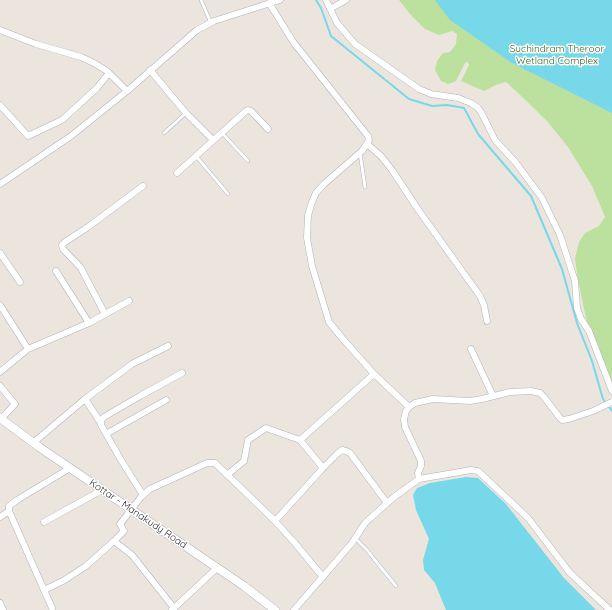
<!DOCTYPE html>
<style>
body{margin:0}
canvas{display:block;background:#ece5de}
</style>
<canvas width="612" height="610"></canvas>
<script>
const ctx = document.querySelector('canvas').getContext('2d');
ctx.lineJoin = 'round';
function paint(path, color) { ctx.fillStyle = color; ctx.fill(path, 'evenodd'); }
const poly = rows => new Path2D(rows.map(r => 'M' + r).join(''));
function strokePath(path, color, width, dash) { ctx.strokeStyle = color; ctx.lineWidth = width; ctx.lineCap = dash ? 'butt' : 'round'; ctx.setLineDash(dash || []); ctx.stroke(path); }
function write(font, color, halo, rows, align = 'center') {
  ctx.font = font + ' Quicksand,sans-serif'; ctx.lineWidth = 3; ctx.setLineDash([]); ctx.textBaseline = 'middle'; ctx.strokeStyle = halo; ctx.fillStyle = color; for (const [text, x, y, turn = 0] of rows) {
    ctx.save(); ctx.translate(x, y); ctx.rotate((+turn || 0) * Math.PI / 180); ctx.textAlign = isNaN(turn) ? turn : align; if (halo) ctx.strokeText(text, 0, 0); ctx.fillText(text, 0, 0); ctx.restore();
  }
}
paint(poly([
 [399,0,612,0,612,386,589,332,578,280,575,259,579,242,585,233,599,226,605,217,592,186,568,147,547,121,516,91,506,82,496,85,484,91,461,81,469,65,468,62,465,63,456,81,448,84,441,81,435,70,437,61,443,53,450,52,456,44,457,34,452,31,439,35,425,29,410,14]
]), '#bce09e');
paint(poly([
 [435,0,612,0,612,113,512,63,450,20],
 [466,477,478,478,506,504,564,578,596,610,446,610,435,583,424,570,423,560,429,539,416,510,413,495,417,488,430,483]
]), '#77d8e9');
strokePath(poly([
 [316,0,321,8,331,36,409,99,432,106,447,105,464,108,478,134,531,196,562,269,577,323,592,361,603,399,612,411]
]), '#77d8e9', 2);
const service = poly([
 [201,0,211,23],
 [164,133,186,113],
 [222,133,248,161],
 [360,153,365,187],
 [196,156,228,194],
 [356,539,367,550,378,564,396,586]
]);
const minor = poly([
 [326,0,337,23,355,44,419,89,431,94,458,98,471,103,478,108,481,112,495,140,516,163,542,198,560,235,575,281,577,308,581,319,589,331,612,391],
 [269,3,294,43,368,136,369,140,368,142,362,151,324,184,316,193,312,202,308,215,307,238,312,266,329,322,342,338,374,374,409,407],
 [330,9,346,0],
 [0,30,36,44,81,57,94,63,107,71,127,91],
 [150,70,186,113,213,140],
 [0,105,28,136,62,120,97,88,109,73],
 [367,144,381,156,392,170,417,208,480,296,484,305,487,321],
 [177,173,246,111,248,110,251,111,268,129],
 [0,184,71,136,127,91,197,30,214,21,280,0],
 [0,253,20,282],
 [56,271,89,323],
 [0,305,28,349],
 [105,314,86,278,81,268,63,249,62,245,65,242,88,227,143,186],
 [471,349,493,396],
 [0,372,28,349,89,323,129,301],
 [0,386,15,404,1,419],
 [85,399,101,423],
 [106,434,166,400],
 [300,440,374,374],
 [33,443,85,399,132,364,168,346],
 [227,475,244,461,248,440,266,428,300,440,323,468],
 [419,479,418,473,421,466,421,461,405,427,404,419,406,411,409,407,415,403,433,399,470,401,482,399,510,392,531,391,540,393,544,397,560,418,562,420,569,419,593,411,612,402],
 [143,495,121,460,101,425,101,421,104,417,140,396,182,373],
 [9,511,52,608],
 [0,517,9,511,9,506,17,500,70,468],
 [275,521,323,468,338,453,342,450,346,451,350,453,387,503],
 [44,522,102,490],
 [114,541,124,531,120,524,141,497,150,489,207,463,215,463,273,519,294,542,323,577],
 [44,590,63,581,86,566,114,541,132,555,174,608],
 [0,603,3,610],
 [172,610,217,568],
 [294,610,352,543,365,523,394,497,419,479,471,470,478,471,528,518,570,573,610,610]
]);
const secondary = poly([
 [0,418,39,447,244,586,275,610]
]);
strokePath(service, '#afb2bb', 4);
strokePath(minor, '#afb2bb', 7);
strokePath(secondary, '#afb2bb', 9);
strokePath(service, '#fff', 3);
strokePath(minor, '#fff', 6);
strokePath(secondary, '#fff', 8);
write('10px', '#35661e', '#fff', [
 ["Suchindram Theroor",557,49],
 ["Wetland Complex",557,61]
]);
write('10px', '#2b2b2b', '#fff', [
 ["Kottar - Manakudy Road",138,514,34]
]);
</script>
